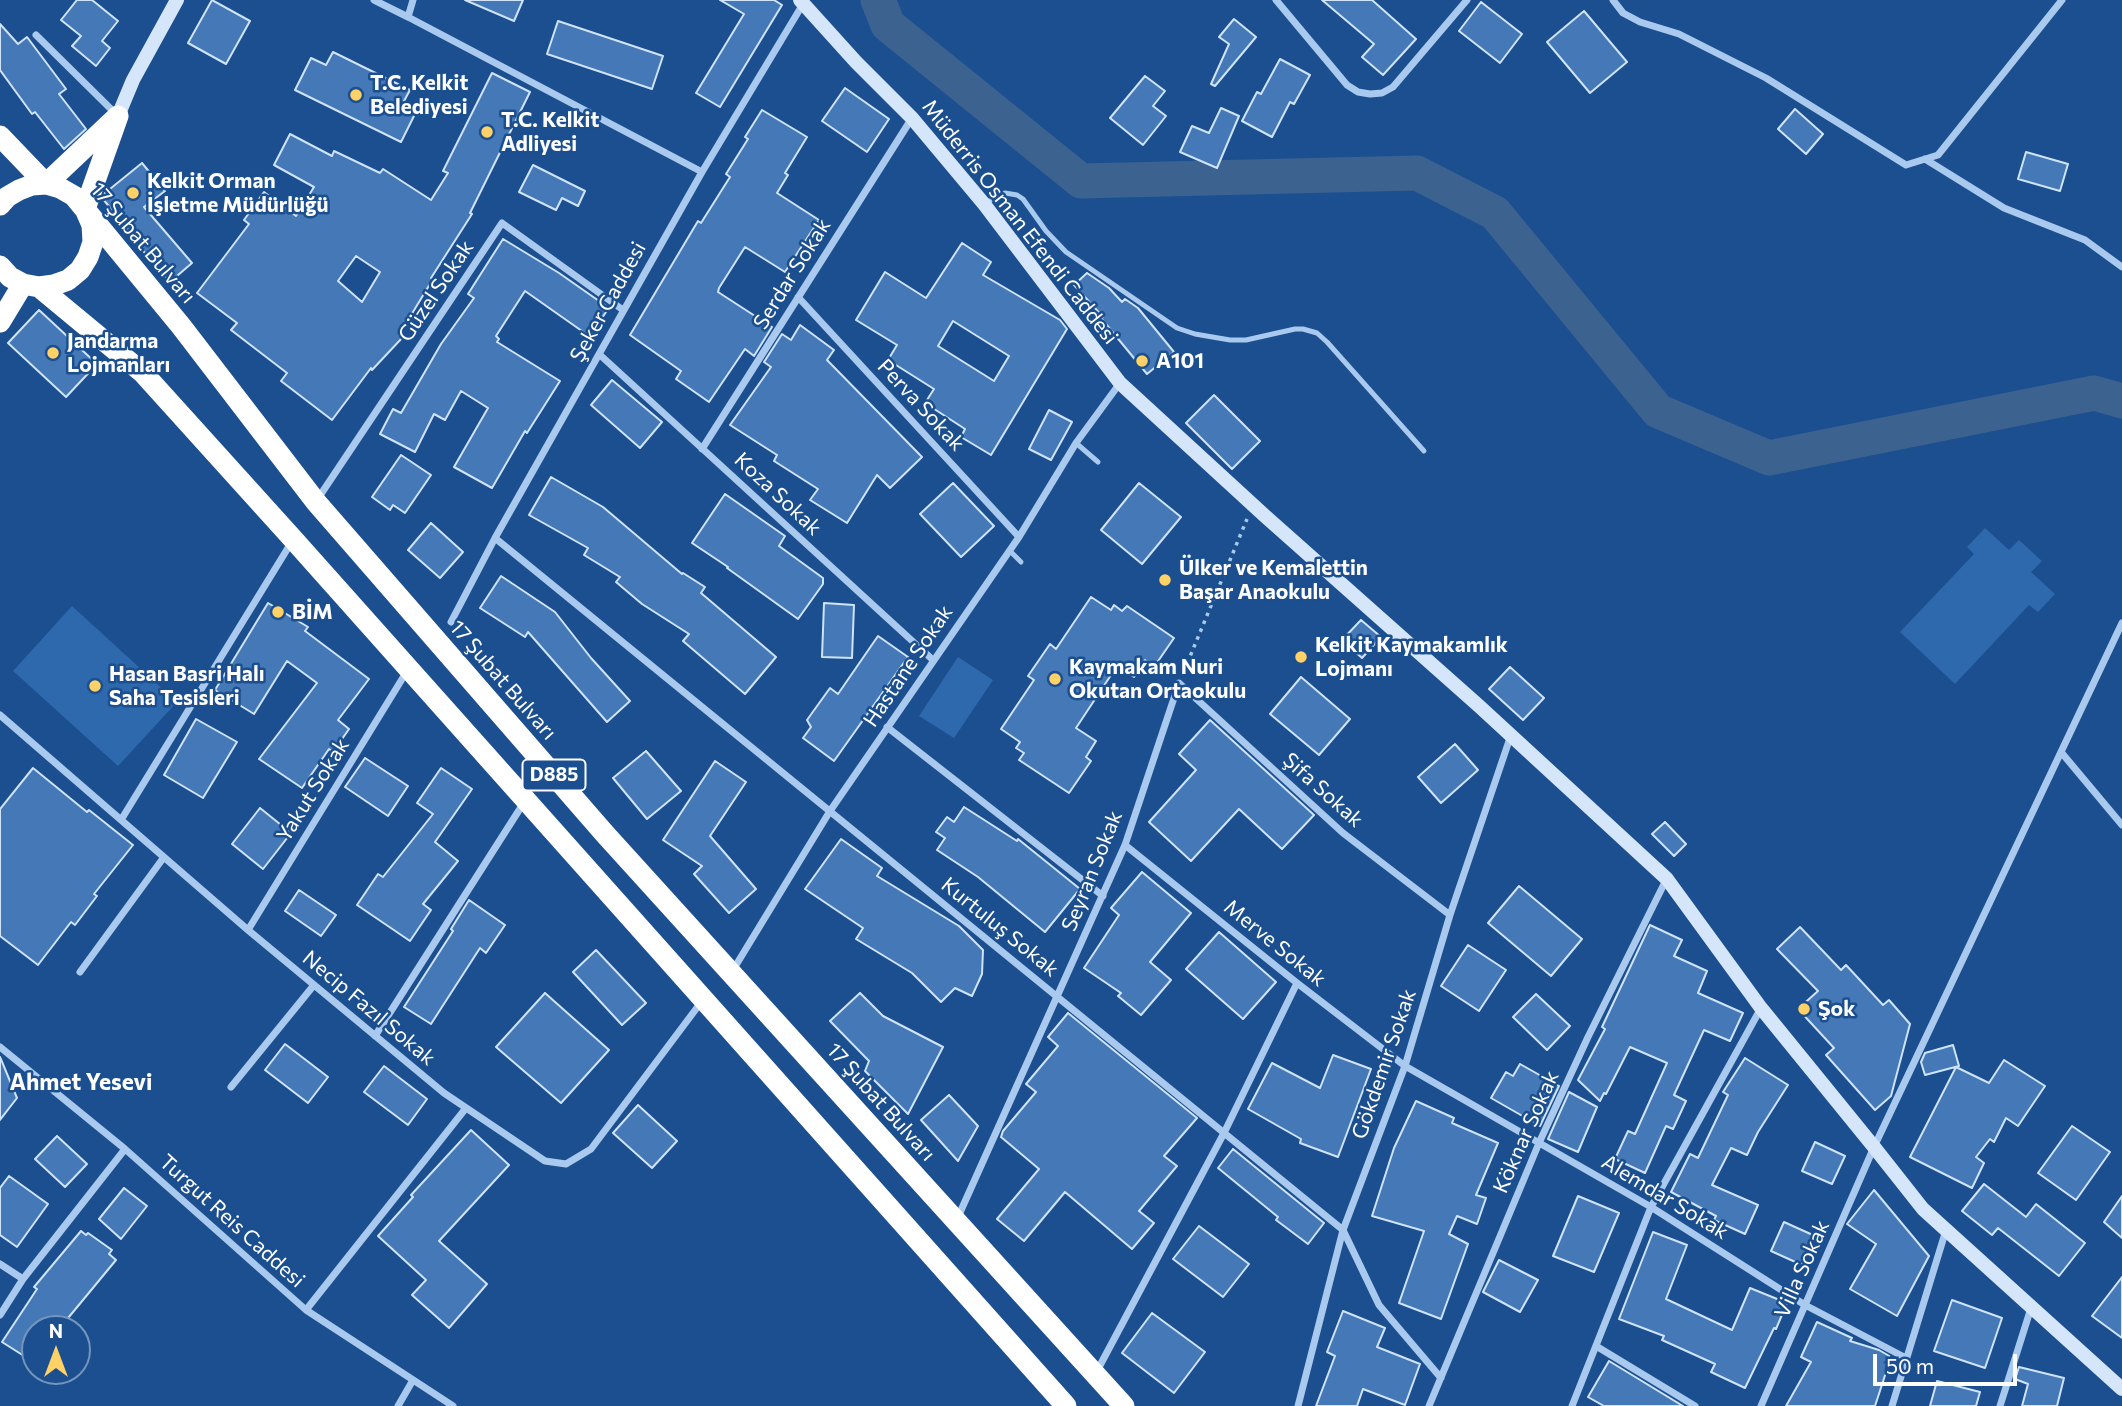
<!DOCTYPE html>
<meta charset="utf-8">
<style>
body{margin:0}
#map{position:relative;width:2122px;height:1406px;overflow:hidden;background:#1b4f8f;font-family:Commissioner,sans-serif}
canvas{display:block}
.north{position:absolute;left:21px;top:1315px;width:70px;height:70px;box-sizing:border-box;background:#1b4f8f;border:2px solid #7695bc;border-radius:50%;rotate:0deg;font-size:19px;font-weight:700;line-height:28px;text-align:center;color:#fff}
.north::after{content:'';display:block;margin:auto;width:24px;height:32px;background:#ffd166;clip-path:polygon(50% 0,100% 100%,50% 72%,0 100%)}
.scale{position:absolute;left:1873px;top:1354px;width:144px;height:32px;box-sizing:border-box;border:4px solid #fff;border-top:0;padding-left:9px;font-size:21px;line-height:24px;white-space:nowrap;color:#fff;-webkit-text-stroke:5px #1b4f8f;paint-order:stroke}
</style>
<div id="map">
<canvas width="2122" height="1406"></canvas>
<div class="north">N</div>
<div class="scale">50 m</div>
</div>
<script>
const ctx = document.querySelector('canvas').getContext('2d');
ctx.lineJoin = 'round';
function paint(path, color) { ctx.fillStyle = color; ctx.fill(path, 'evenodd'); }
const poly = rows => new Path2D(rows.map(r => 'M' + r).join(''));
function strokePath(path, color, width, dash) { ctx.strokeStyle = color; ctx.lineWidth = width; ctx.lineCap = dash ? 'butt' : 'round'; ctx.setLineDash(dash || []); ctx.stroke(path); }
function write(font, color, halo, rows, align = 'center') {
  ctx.font = font + ' Commissioner,sans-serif'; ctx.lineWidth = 5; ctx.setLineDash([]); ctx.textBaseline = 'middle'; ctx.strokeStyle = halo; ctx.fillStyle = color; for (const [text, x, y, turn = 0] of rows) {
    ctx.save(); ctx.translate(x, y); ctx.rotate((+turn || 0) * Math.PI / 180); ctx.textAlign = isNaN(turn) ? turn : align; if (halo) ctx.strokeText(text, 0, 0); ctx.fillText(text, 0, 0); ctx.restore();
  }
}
paint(poly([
 [1985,528,2009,550,2019,540,2042,561,2031,572,2055,594,2038,612,2029,605,1955,684,1900,632,1974,554,1967,547],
 [72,606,177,702,118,766,13,671],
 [958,657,993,680,954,738,919,716]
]), '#2e69ad');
strokePath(poly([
 [878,0,888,25,1081,181,1417,173,1495,213,1658,411,1769,458,2094,393,2122,401]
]), '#3c6290', 35);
const building = poly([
 [77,0,92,0,118,21,102,41,110,48,96,66,72,46,81,36,61,20,77,0],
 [212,0,250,21,226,64,188,43,212,0],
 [465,0,523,0,514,21,465,0],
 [720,0,774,0,782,5,720,107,696,93,744,14,720,0],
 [1322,0,1372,0,1416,39,1383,75,1362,57,1374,44,1322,0],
 [1481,2,1522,34,1500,63,1459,31,1481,2],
 [1584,11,1627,62,1590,93,1547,42,1584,11],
 [1234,19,1256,37,1215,86,1211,84,1229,44,1219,37,1234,19],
 [558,21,663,56,652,89,547,54,558,21],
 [0,24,18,44,27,37,66,89,59,94,86,129,64,149,35,112,32,114,0,70,0,24],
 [333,52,410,90,404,101,418,108,401,142,295,90,311,58,326,65,333,52],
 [1280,59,1310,75,1294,104,1290,102,1272,137,1242,121,1257,92,1261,94,1280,59],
 [492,73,530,92,470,213,472,214,431,278,433,279,399,335,402,338,372,370,371,368,332,420,281,381,287,373,231,330,237,323,197,293,249,224,244,220,264,192,296,216,314,187,274,165,290,134,332,156,334,151,380,173,383,169,431,200,448,173,443,171,492,73],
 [356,256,380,272,362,302,338,281,356,256],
 [1145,76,1165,91,1153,106,1166,116,1143,145,1110,118,1145,76],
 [845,88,889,119,867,152,822,121,845,88],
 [1221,108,1239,116,1217,168,1180,152,1192,126,1209,133,1221,108],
 [1795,109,1823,134,1806,154,1778,129,1795,109],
 [762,110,807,137,785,173,788,175,777,193,819,220,785,272,745,247,719,288,718,292,772,327,754,356,745,349,709,402,676,379,681,371,630,335,698,221,701,223,730,177,726,174,748,139,745,137,762,110],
 [2026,152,2068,164,2060,191,2018,179,2026,152],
 [142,163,165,191,144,207,192,263,170,282,126,231,128,230,103,199,105,193,142,163],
 [533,165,585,191,578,206,562,198,556,210,519,192,533,165],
 [503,239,559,273,609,308,589,336,525,291,496,336,499,339,497,342,560,381,527,433,525,431,492,488,454,467,488,408,461,391,445,420,434,414,415,452,380,434,393,409,401,413,441,344,474,298,468,294,503,239],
 [962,243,991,262,983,275,1060,320,1067,329,991,455,961,437,965,429,925,403,934,389,888,360,897,345,856,320,885,272,926,298,962,243],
 [953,321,1009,356,994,381,938,346,953,321],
 [1087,273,1109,288,1122,302,1125,299,1138,308,1174,352,1147,374,1101,318,1103,317,1074,285,1087,273],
 [39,310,97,364,66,397,8,343,39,310],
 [800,325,834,350,827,360,922,457,890,488,877,475,847,523,810,500,818,489,774,461,777,455,730,425,771,367,764,362,782,334,791,340,800,325],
 [612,380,662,422,640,448,591,405,612,380],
 [1214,395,1260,441,1232,469,1186,423,1214,395],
 [1049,410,1072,422,1051,460,1029,449,1049,410],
 [401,455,431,475,405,513,393,505,390,510,372,497,401,455],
 [551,477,603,507,682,574,683,573,705,587,701,593,776,657,745,694,683,641,689,634,642,604,616,582,620,577,584,555,588,548,529,515,551,477],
 [953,483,994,526,961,557,920,514,953,483],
 [1139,483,1181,517,1142,564,1101,530,1139,483],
 [725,494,785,536,779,546,823,578,823,584,798,619,727,568,728,567,692,543,725,494],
 [431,523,463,552,440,578,408,550,431,523],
 [501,576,555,612,591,658,630,701,607,722,528,632,525,637,480,608,501,576],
 [1091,597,1111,610,1114,605,1122,611,1127,606,1174,638,1154,667,1145,660,1134,677,1117,666,1076,728,1096,741,1086,757,1091,761,1069,793,1019,760,1024,753,1016,748,1020,742,1001,729,1034,680,1028,676,1050,644,1056,649,1091,597],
 [268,603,308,627,305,631,369,679,338,720,349,729,333,752,329,749,302,788,259,759,317,683,287,661,254,714,215,690,268,603],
 [824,603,854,605,852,658,822,657,824,603],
 [1361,620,1381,637,1362,658,1342,640,1361,620],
 [878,636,908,657,834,761,803,738,811,727,807,720,830,688,838,694,878,636],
 [1510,667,1544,698,1523,720,1489,689,1510,667],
 [1301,677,1350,719,1319,755,1270,714,1301,677],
 [196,719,237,742,203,798,164,775,196,719],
 [1210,720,1314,815,1282,849,1239,809,1191,861,1149,822,1196,770,1179,754,1210,720],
 [1455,744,1478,770,1441,803,1418,777,1455,744],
 [646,751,681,791,647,819,613,778,646,751],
 [365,758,408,786,388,816,345,787,365,758],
 [715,761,746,782,710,836,756,889,729,913,694,874,702,866,663,840,715,761],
 [33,768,87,812,89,810,133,845,94,894,97,896,75,925,71,922,38,965,0,936,0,809,33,768],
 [441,768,472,789,435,842,458,861,423,904,431,910,410,941,357,905,378,874,383,877,433,814,417,803,441,768],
 [964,807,1017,841,1018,839,1080,889,1045,932,978,877,937,850,945,838,936,832,947,817,954,822,964,807],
 [260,808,291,833,263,869,232,844,260,808],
 [1665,822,1686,844,1674,856,1652,834,1665,822],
 [841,839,882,868,877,876,959,926,983,950,982,974,972,996,955,988,941,1002,912,973,856,939,863,928,805,889,841,839],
 [1142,872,1191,913,1150,962,1171,980,1141,1015,1118,996,1121,993,1084,968,1119,915,1111,908,1142,872],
 [1519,886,1582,939,1551,976,1488,923,1519,886],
 [299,890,336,915,321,936,285,911,299,890],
 [469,900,505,925,486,953,480,948,431,1024,404,1007,453,931,451,929,469,900],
 [1650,925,1682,940,1674,956,1707,971,1698,993,1743,1013,1730,1041,1704,1030,1674,1095,1686,1101,1673,1129,1666,1126,1645,1173,1615,1159,1628,1131,1635,1134,1667,1063,1630,1047,1606,1094,1604,1093,1600,1101,1578,1080,1605,1029,1602,1027,1650,925],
 [1800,927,1841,970,1846,965,1883,1005,1889,1000,1910,1024,1891,1096,1875,1110,1826,1055,1834,1048,1798,1009,1818,991,1777,949,1800,927],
 [1219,932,1276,982,1243,1019,1186,969,1219,932],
 [1468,945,1506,970,1479,1011,1441,986,1468,945],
 [596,950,646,1003,622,1025,573,972,596,950],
 [545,993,609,1050,561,1103,496,1047,545,993],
 [860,993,883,1016,943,1047,908,1114,865,1071,869,1061,830,1021,860,993],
 [1536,994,1570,1026,1547,1050,1513,1017,1536,994],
 [1068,1013,1197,1118,1164,1156,1177,1166,1139,1211,1154,1223,1132,1249,1065,1192,1024,1241,997,1219,1039,1169,1001,1137,1003,1131,1036,1092,1026,1084,1058,1046,1048,1037,1068,1013],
 [285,1044,328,1077,308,1103,265,1070,285,1044],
 [1953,1045,1959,1066,1925,1075,1921,1062,1925,1053,1953,1045],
 [1333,1055,1371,1069,1338,1157,1300,1143,1301,1139,1248,1109,1272,1063,1320,1088,1333,1055],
 [0,1057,17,1098,0,1120,0,1057],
 [1745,1058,1788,1085,1758,1132,1747,1155,1731,1148,1712,1185,1758,1205,1745,1234,1714,1220,1716,1216,1671,1192,1690,1154,1698,1158,1728,1095,1723,1092,1745,1058],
 [2004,1060,2045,1086,2018,1126,2006,1118,1994,1142,1990,1139,1976,1157,1984,1163,1972,1188,1910,1157,1956,1067,1989,1083,2004,1060],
 [1520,1064,1559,1086,1540,1126,1491,1098,1506,1072,1513,1076,1520,1064],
 [384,1066,427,1099,408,1125,364,1092,384,1066],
 [1569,1092,1597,1107,1578,1152,1548,1139,1569,1092],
 [949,1095,978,1126,958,1161,921,1120,949,1095],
 [1416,1101,1454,1118,1452,1123,1498,1143,1476,1195,1486,1198,1477,1224,1457,1216,1449,1234,1468,1244,1441,1319,1399,1303,1424,1231,1372,1216,1394,1148,1416,1101],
 [638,1105,677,1141,652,1168,613,1133,638,1105],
 [2072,1126,2110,1152,2076,1200,2038,1173,2072,1126],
 [471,1130,509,1165,439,1241,487,1284,449,1328,412,1295,426,1280,378,1236,413,1197,411,1195,471,1130],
 [57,1136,87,1164,65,1187,35,1159,57,1136],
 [1815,1142,1845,1156,1832,1184,1802,1171,1815,1142],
 [1233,1149,1324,1223,1308,1244,1276,1220,1278,1217,1218,1168,1233,1149],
 [9,1176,48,1204,17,1247,0,1235,0,1188,9,1176],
 [1984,1184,2026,1217,2036,1204,2085,1243,2059,1276,1998,1228,1992,1235,1962,1211,1984,1184],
 [124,1188,147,1206,121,1239,99,1219,124,1188],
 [1874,1190,1929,1256,1897,1316,1850,1289,1876,1244,1847,1224,1874,1190],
 [1578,1196,1619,1213,1594,1272,1553,1256,1578,1196],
 [2122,1196,2122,1238,2104,1222,2122,1196],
 [1784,1222,1815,1236,1802,1265,1771,1251,1784,1222],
 [1199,1226,1249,1264,1223,1297,1173,1259,1199,1226],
 [81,1231,86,1235,88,1233,112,1250,109,1254,116,1260,59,1329,35,1329,35,1363,2,1342,37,1289,34,1287,81,1231],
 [1653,1232,1687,1245,1666,1299,1732,1330,1750,1288,1787,1303,1776,1329,1774,1328,1745,1388,1711,1372,1715,1364,1662,1340,1664,1336,1619,1319,1653,1232],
 [1499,1260,1538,1280,1520,1312,1483,1292,1499,1260],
 [2122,1277,2122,1338,2092,1316,2122,1277],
 [1952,1300,2002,1318,1985,1368,1934,1351,1952,1300],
 [1343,1311,1385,1328,1377,1347,1420,1364,1405,1405,1363,1389,1357,1406,1316,1406,1335,1356,1327,1352,1343,1311],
 [1152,1313,1205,1352,1174,1393,1122,1353,1152,1313],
 [1817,1322,1852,1338,1850,1341,1879,1350,1891,1357,1875,1406,1786,1406,1811,1362,1801,1357,1817,1322],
 [1609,1361,1683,1406,1604,1406,1588,1397,1609,1361],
 [2019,1367,2064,1378,2057,1406,2022,1406,2028,1384,2015,1379,2019,1367],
 [1937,1381,1980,1392,1976,1406,1930,1406,1937,1381]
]);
paint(building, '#4478b7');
strokePath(building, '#cfe3fa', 2);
strokePath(poly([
 [1184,671,1247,519]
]), '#a9c9ee', 3.5, [3.5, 5]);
strokePath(poly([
 [987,202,1005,193,1017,195,1023,199,1046,231,1066,252,1177,328,1195,334,1230,340,1246,340,1295,329,1303,329,1317,333,1327,342,1424,451],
 [1076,443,1098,462],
 [1009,550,1021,562]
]), '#a9c9ee', 5);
strokePath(poly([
 [374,0,408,17,413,0],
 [1276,0,1347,85,1358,92,1370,94,1382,93,1393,87,1467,0],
 [1613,0,1623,13,1640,22,1679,34,1766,78,1906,165,1938,155,2062,0],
 [408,17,702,172],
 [36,35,115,113],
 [1925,159,2004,208,2085,240,2122,267],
 [798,297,1019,537],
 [599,354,933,660],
 [702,449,912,118],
 [317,500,502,223,623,310],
 [495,538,1343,1230,1379,1305,1441,1378],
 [451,622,495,538,702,172,803,4],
 [0,715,248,930,444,1093,545,1161,566,1164,591,1149,702,1001],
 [887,727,1103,896],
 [2061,752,2122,825],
 [121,820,291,543],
 [1125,845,1297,983,1405,1066,1651,1207,1805,1305,1906,1358],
 [248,930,407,671],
 [733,970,830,811,1019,537,1076,443,1120,383],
 [80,972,164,857],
 [375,1036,523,804],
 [0,1047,125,1149,306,1310,453,1406],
 [231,1087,314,985],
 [958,1217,1125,845,1179,683,1343,833,1450,915],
 [0,1264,23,1279],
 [306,1310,466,1108],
 [0,1315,23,1279,125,1149],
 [1596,1346,1695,1406],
 [1097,1371,1224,1133,1297,983],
 [398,1406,413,1380],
 [1298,1406,1343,1230,1405,1066,1450,915,1511,735],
 [1429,1406,1539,1143,1588,1037,1666,880],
 [1572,1406,1651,1207,1761,1008],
 [1761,1406,1874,1147,2122,623],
 [1892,1406,1946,1230],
 [2000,1406,2031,1308]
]), '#a9c9ee', 7);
strokePath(poly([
 [800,0,856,62,912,118,984,204,1120,383,1265,516,1479,706,1667,879,1761,1008,1874,1147,1923,1209,2122,1389],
 [118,116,133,80,177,0]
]), '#d6e6fa', 14);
strokePath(poly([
 [0,136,46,184,60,188,74,196,181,326,316,502,605,834,1124,1406],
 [0,205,7,197,19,190,32,185,46,184,118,116,85,209,92,225,93,242,88,257,80,270,68,280,54,285,39,287],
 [0,266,10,277,23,284,39,287,143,373,293,539,1066,1406],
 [0,322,23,284]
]), '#fff', 21);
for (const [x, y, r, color] of [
 [356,95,7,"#ffd166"],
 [487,132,7,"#ffd166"],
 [133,193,7,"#ffd166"],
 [53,353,7,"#ffd166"],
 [1142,361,7,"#ffd166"],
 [1165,580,7,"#ffd166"],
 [278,612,7,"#ffd166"],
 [1301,657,7,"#ffd166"],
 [1055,679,7,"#ffd166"],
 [95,686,7,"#ffd166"],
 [1804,1009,7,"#ffd166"]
]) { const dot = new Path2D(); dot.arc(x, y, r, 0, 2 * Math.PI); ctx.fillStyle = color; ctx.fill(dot); strokePath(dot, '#1b4f8f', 2.5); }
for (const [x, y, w] of [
 [554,775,63]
]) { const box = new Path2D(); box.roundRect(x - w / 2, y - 15.5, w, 31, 5); ctx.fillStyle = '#1b4f8f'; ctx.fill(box); strokePath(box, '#fff', 2); }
write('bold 19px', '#fff', null, [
 ["D885",554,775]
]);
write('bold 21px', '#fff', '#1b4f8f', [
 ["T.C. Kelkit",370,83],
 ["Belediyesi",370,107],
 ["T.C. Kelkit",501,120],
 ["Adliyesi",501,144],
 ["Kelkit Orman",147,181],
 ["İşletme Müdürlüğü",147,205],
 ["Jandarma",67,341],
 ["Lojmanları",67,365],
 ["A101",1156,361],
 ["Ülker ve Kemalettin",1179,568],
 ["Başar Anaokulu",1179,592],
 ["BİM",292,612],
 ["Kelkit Kaymakamlık",1315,645],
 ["Lojmanı",1315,669],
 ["Kaymakam Nuri",1069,667],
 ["Okutan Ortaokulu",1069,691],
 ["Hasan Basri Halı",109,674],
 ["Saha Tesisleri",109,698],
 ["Şok",1818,1009]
], 'left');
write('21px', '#fff', '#1b4f8f', [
 ["Müderris Osman Efendi Caddesi",1020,222,52],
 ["17 Şubat Bulvarı",143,243,50],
 ["Serdar Sokak",792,274,-58],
 ["Güzel Sokak",436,291,-56],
 ["Şeker Caddesi",608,302,-61],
 ["Perva Sokak",921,405,47],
 ["Koza Sokak",778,494,43],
 ["Hastane Sokak",908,666,-56],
 ["17 Şubat Bulvarı",503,680,49],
 ["Yakut Sokak",313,790,-58],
 ["Şifa Sokak",1323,790,42],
 ["Seyran Sokak",1092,871,-68],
 ["Kurtuluş Sokak",1000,927,39],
 ["Merve Sokak",1275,943,39],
 ["Necip Fazıl Sokak",369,1008,40],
 ["Gökdemir Sokak",1384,1064,-71],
 ["17 Şubat Bulvarı",881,1102,48],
 ["Köknar Sokak",1526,1132,-66],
 ["Alemdar Sokak",1665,1197,31],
 ["Turgut Reis Caddesi",232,1221,42],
 ["Villa Sokak",1802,1269,-66]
]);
write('bold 23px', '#fff', '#1b4f8f', [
 ["Ahmet Yesevi",81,1082]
]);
</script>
